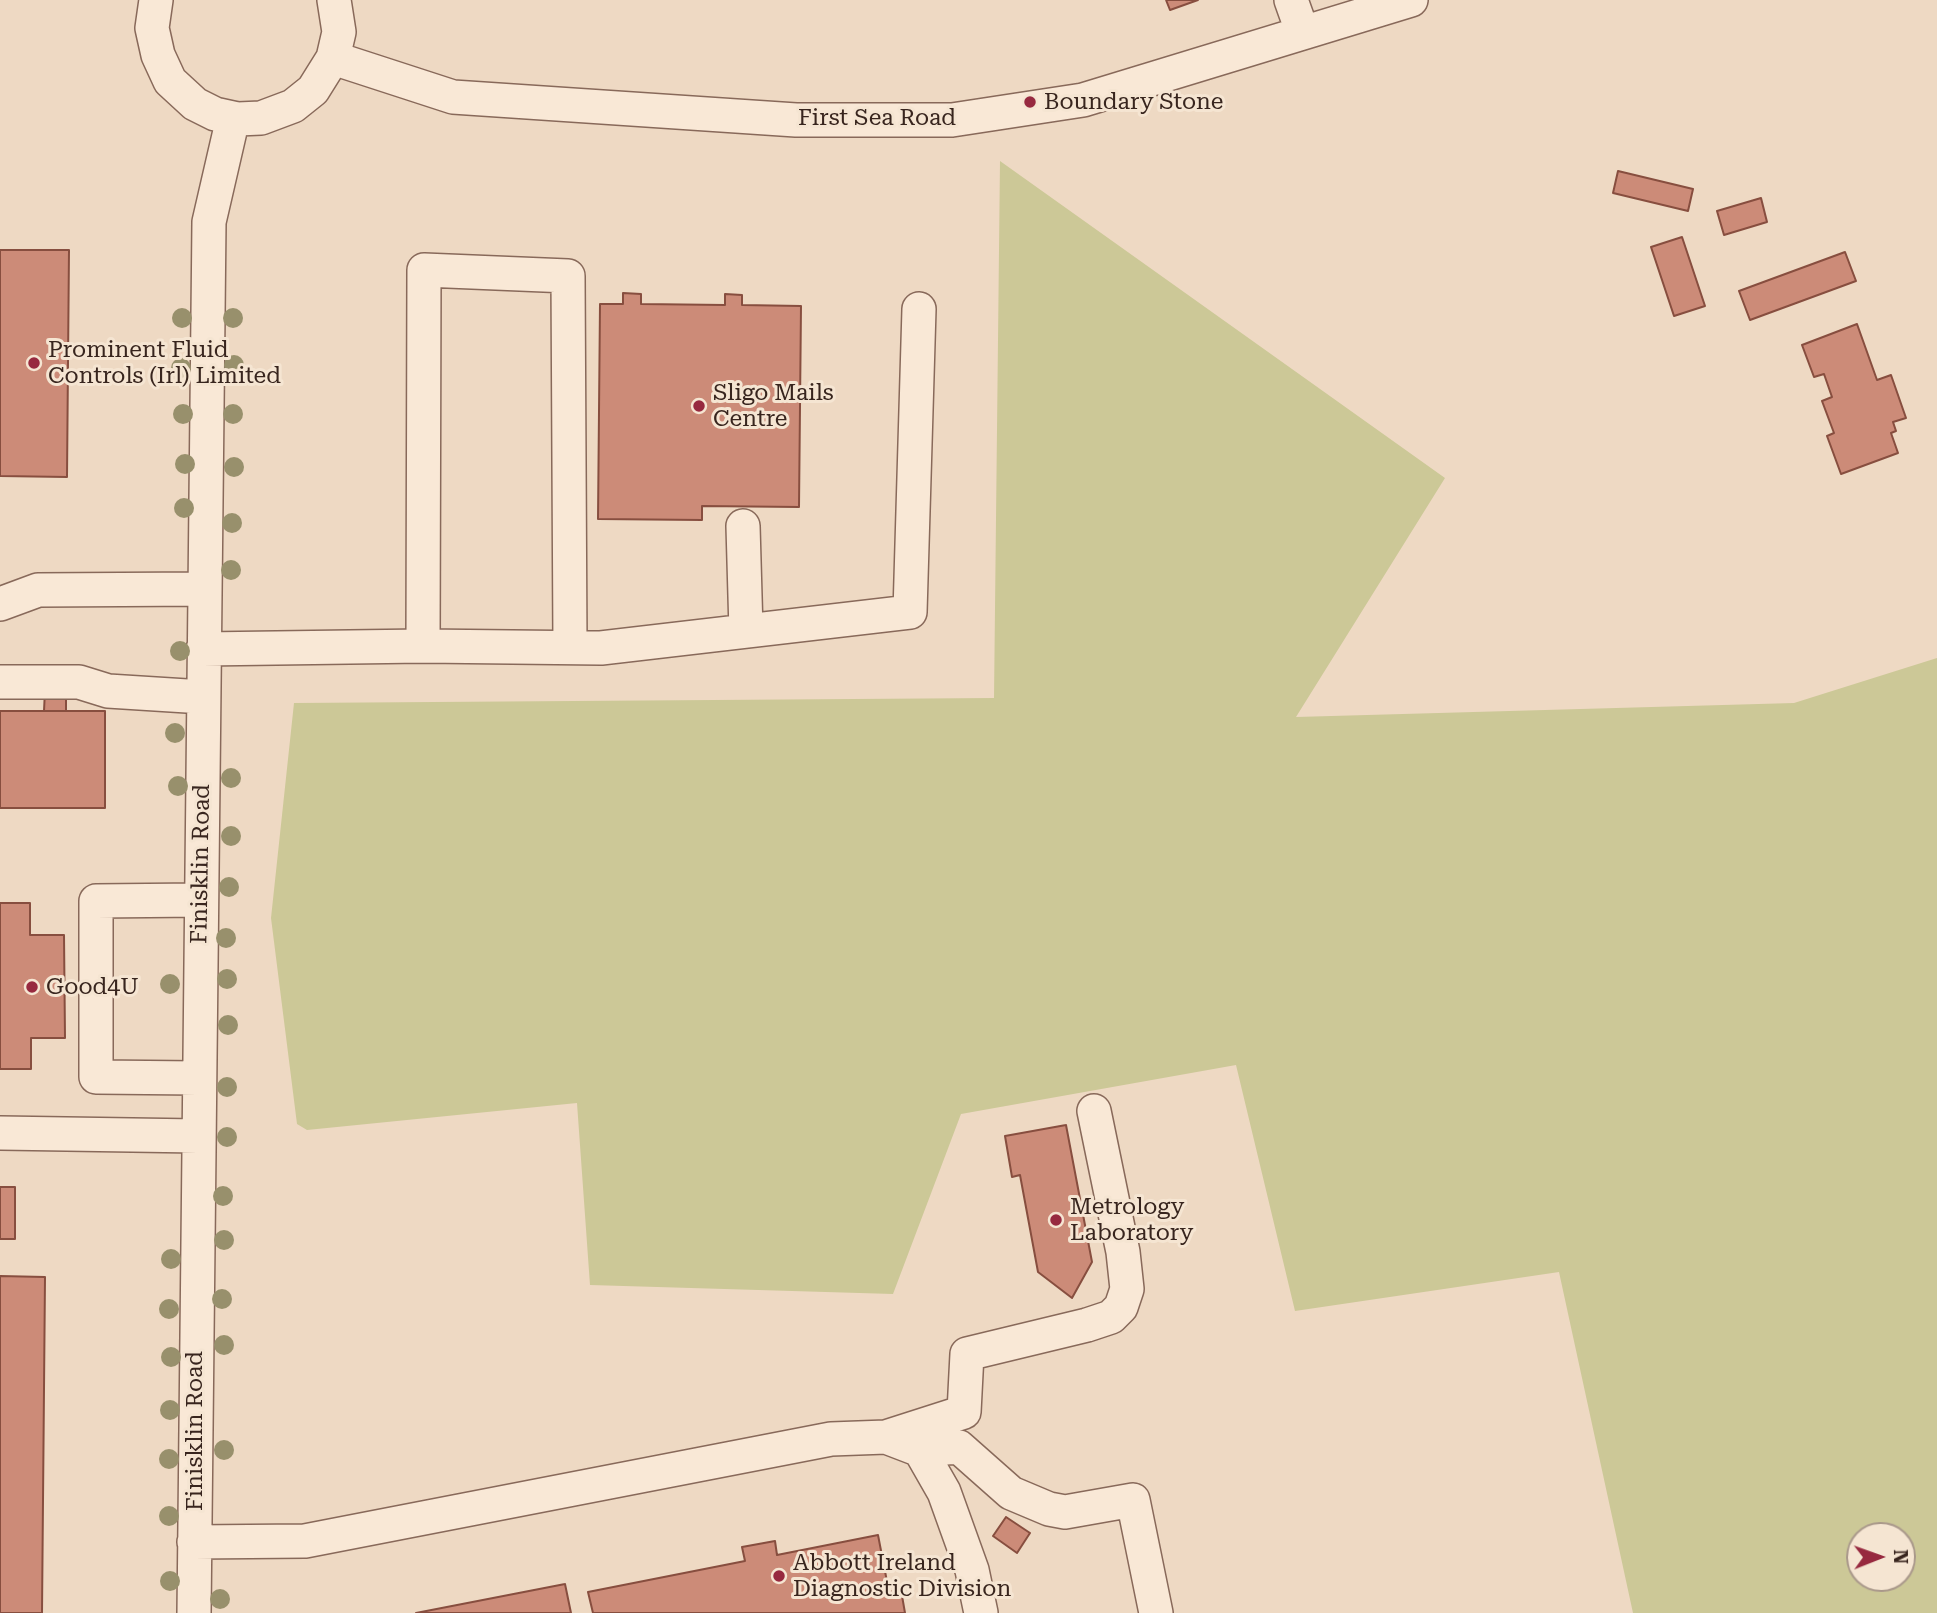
<!DOCTYPE html>
<style>
body{margin:0}
#map{position:relative;width:1937px;height:1613px;overflow:hidden;background:#eed9c3;font-family:"Roboto Serif",serif}
canvas{display:block}
.north{position:absolute;left:1846px;top:1522px;width:70px;height:70px;box-sizing:border-box;background:#f5e5d2;border:2px solid #a9988a;border-radius:50%;rotate:89deg;font-size:19px;font-weight:700;line-height:28px;text-align:center;color:#38251e}
.north::after{content:'';display:block;margin:auto;width:24px;height:32px;background:#97293f;clip-path:polygon(50% 0,100% 100%,50% 72%,0 100%)}
</style>
<div id="map">
<canvas width="1937" height="1613"></canvas>
<div class="north">N</div>
</div>
<script>
const ctx = document.querySelector('canvas').getContext('2d');
ctx.lineJoin = 'round';
function paint(path, color) { ctx.fillStyle = color; ctx.fill(path, 'evenodd'); }
const poly = rows => new Path2D(rows.map(r => 'M' + r).join(''));
function strokePath(path, color, width, dash) { ctx.strokeStyle = color; ctx.lineWidth = width; ctx.lineCap = dash ? 'butt' : 'round'; ctx.setLineDash(dash || []); ctx.stroke(path); }
function write(font, color, halo, rows, align = 'center') {
  ctx.font = font + ' "Roboto Serif",serif'; ctx.lineWidth = 6; ctx.setLineDash([]); ctx.textBaseline = 'middle'; ctx.strokeStyle = halo; ctx.fillStyle = color; for (const [text, x, y, turn = 0] of rows) {
    ctx.save(); ctx.translate(x, y); ctx.rotate((+turn || 0) * Math.PI / 180); ctx.textAlign = isNaN(turn) ? turn : align; if (halo) ctx.strokeText(text, 0, 0); ctx.fillText(text, 0, 0); ctx.restore();
  }
}
paint(poly([
 [1000,161,1445,478,1296,717,1794,703,1937,658,1937,1613,1633,1613,1559,1272,1295,1311,1236,1065,961,1114,893,1294,590,1285,577,1103,307,1130,297,1124,271,918,294,703,994,698],
 [1860,1536,1902,1536,1902,1578,1860,1578]
]), '#ccc897');
const building = poly([
 [1166,0,1198,0,1170,10,1166,0],
 [1618,171,1693,189,1688,211,1613,193,1618,171],
 [1761,198,1767,222,1724,235,1717,211,1761,198],
 [1682,237,1705,306,1674,316,1651,247,1682,237],
 [0,250,69,250,67,477,0,476,0,250],
 [1845,252,1856,281,1750,320,1739,291,1845,252],
 [623,293,641,294,641,304,725,305,725,294,742,295,742,305,801,306,799,507,702,506,702,520,598,519,600,304,623,304,623,293],
 [1857,324,1877,380,1891,375,1906,418,1893,422,1896,431,1891,433,1898,453,1841,474,1827,436,1834,433,1822,401,1832,397,1824,374,1814,377,1802,345,1857,324],
 [45,690,66,690,66,711,44,711,45,690],
 [0,711,105,711,105,808,0,808,0,711],
 [0,903,30,903,30,935,64,935,65,1038,31,1038,31,1069,0,1069,0,903],
 [1066,1125,1092,1262,1072,1298,1038,1272,1020,1175,1012,1177,1005,1136,1066,1125],
 [0,1187,15,1187,15,1239,0,1239,0,1187],
 [0,1276,45,1277,42,1613,0,1613,0,1276],
 [1006,1517,1030,1533,1017,1553,993,1536,1006,1517],
 [878,1535,889,1592,901,1590,905,1613,593,1613,588,1592,745,1561,742,1547,775,1541,777,1555,878,1535],
 [565,1584,571,1613,416,1613,565,1584]
]);
paint(building, '#cc8b78');
strokePath(building, '#874e3f', 2);
const minor = poly([
 [156,0,152,28,158,55,170,81,195,104,215,114,238,119,261,118,293,106,313,90,333,58,339,32,334,0],
 [1291,0,1302,31],
 [333,58,453,97,796,120,952,120,1083,100,1411,0],
 [743,526,746,631],
 [0,604,38,590,205,589],
 [423,646,424,270,568,276,570,647],
 [203,649,423,646,601,648,910,612,919,309],
 [0,682,79,682,108,691,203,697],
 [198,1078,96,1077,96,901,200,900],
 [0,1133,198,1136],
 [886,1437,964,1412,967,1354,1087,1325,1111,1317,1121,1307,1127,1289,1123,1252,1094,1111],
 [920,1450,944,1492,972,1570,981,1613],
 [194,1542,305,1541,831,1439,886,1437,920,1450,959,1447,1011,1493,1049,1509,1065,1512,1133,1500,1156,1613],
 [194,1613,209,222,233,118]
]);
strokePath(minor, '#88695a', 36);
strokePath(minor, '#f9e8d6', 33);
ctx.fillStyle = '#98906c';
for (const [x, y] of [
 [182,318],
 [233,318],
 [234,365],
 [181,368],
 [183,414],
 [233,414],
 [185,464],
 [234,467],
 [184,508],
 [232,523],
 [231,570],
 [180,651],
 [175,733],
 [231,778],
 [178,786],
 [231,836],
 [229,887],
 [226,938],
 [227,979],
 [170,984],
 [228,1025],
 [227,1087],
 [227,1137],
 [223,1196],
 [224,1240],
 [171,1259],
 [222,1299],
 [169,1309],
 [224,1345],
 [171,1357],
 [170,1410],
 [224,1450],
 [169,1459],
 [169,1516],
 [170,1581],
 [220,1599]
]) { ctx.beginPath(); ctx.arc(x, y, 10, 0, 2 * Math.PI); ctx.fill(); }
for (const [x, y, r, color] of [
 [1030,102,7,"#97293f"],
 [34,363,7,"#97293f"],
 [699,406,7,"#97293f"],
 [32,987,7,"#97293f"],
 [1056,1220,7,"#97293f"],
 [779,1576,7,"#97293f"]
]) { const dot = new Path2D(); dot.arc(x, y, r, 0, 2 * Math.PI); ctx.fillStyle = color; ctx.fill(dot); strokePath(dot, '#f5e5d2', 2.5); }
write('23px', '#38251e', '#f5e5d2', [
 ["Boundary Stone",1044,102],
 ["Prominent Fluid",48,350],
 ["Controls (Irl) Limited",48,376],
 ["Sligo Mails",713,393],
 ["Centre",713,419],
 ["Good4U",46,987],
 ["Metrology",1070,1207],
 ["Laboratory",1070,1233],
 ["Abbott Ireland",793,1563],
 ["Diagnostic Division",793,1589]
], 'left');
write('23px', '#38251e', '#f5e5d2', [
 ["First Sea Road",877,118],
 ["Finisklin Road",201,864,-89],
 ["Finisklin Road",195,1431,-90]
]);
</script>
